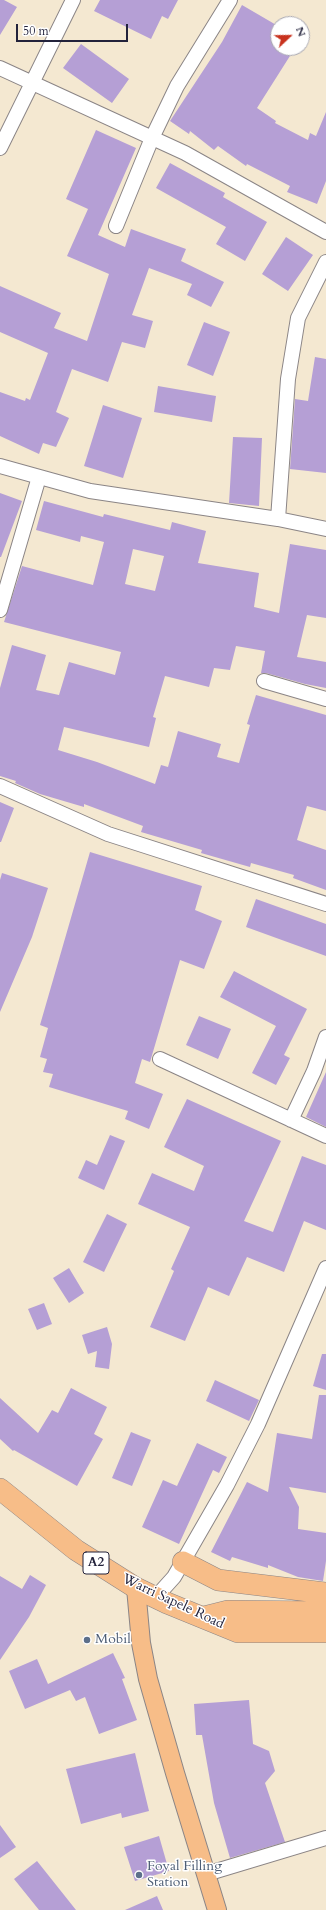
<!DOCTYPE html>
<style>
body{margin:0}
#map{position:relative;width:326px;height:1910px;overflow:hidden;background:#f4e8d1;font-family:Cardo,serif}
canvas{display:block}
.north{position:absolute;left:270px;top:16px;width:40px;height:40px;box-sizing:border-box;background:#fff;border:1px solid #a7a7b1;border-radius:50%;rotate:68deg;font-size:11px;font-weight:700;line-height:16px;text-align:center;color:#22223b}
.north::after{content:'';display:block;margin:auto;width:14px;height:18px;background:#c8321e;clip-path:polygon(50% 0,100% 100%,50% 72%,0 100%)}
.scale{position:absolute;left:16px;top:24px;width:112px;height:18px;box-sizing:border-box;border:2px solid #22223b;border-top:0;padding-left:5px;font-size:12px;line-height:14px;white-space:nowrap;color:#22223b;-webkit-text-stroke:3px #fff;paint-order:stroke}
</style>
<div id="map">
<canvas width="326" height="1910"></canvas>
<div class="north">N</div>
<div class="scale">50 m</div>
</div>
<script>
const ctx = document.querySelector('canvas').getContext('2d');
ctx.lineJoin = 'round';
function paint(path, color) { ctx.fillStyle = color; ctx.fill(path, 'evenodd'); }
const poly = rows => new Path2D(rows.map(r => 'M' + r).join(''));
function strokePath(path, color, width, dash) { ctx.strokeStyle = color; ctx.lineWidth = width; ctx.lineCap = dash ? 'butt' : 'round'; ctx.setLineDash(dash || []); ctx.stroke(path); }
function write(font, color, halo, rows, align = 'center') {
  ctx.font = font + ' Cardo,serif'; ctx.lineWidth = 3; ctx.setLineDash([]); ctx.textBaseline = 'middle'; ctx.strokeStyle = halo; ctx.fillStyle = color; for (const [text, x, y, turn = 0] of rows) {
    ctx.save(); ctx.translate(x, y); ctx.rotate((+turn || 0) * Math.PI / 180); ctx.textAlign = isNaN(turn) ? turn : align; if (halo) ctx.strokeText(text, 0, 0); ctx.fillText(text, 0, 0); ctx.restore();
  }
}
paint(poly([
 [0,0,4,0,17,7,0,35],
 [100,0,178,0,168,19,162,16,151,39,94,11],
 [242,5,278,26,278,48,295,48,257,108,276,121,275,123,308,140,310,133,316,136,326,112,326,181,317,204,287,192,290,186,247,164,246,166,218,146,214,150,190,131,189,134,170,121,222,42],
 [81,44,129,79,112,103,63,68],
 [96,130,136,148,98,235,125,247,131,229,186,249,181,261,224,282,211,307,187,295,192,284,149,268,132,315,153,321,145,348,122,342,108,382,72,369,56,412,69,418,56,447,43,443,39,454,0,436,0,392,25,401,26,398,30,400,48,353,0,332,0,286,61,313,54,328,87,341,109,274,67,256,88,209,66,199],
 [170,163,225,193,223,197,267,222,245,261,216,244,226,227,156,188],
 [286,237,313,255,288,291,262,274],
 [204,322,230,332,213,376,187,365],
 [315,357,326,359,326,473,290,469,295,399,308,401],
 [158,386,216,396,212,422,154,412],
 [103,405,142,418,123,478,84,466],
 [233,437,262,438,259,506,229,503],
 [0,493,22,501,1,557,0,557],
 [44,501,103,517,104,514,170,530,172,522,206,531,198,563,259,573,254,607,279,613,290,544,326,550,326,618,307,615,297,657,326,662,326,688,305,684,266,673,261,673,265,651,236,646,230,670,214,668,209,687,165,676,153,717,156,718,149,747,64,727,58,750,97,762,155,784,161,765,168,767,178,731,221,744,217,757,239,763,250,725,247,724,256,695,326,715,326,811,307,806,297,840,326,850,326,890,293,878,294,875,251,863,250,867,201,853,202,850,141,832,143,826,84,804,84,807,40,794,15,783,16,781,0,776,0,688,12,645,46,655,36,690,59,695,69,662,115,675,121,652,4,622,22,566,93,585,104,542,81,536,80,542,36,530],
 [133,549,164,556,155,591,125,584],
 [0,802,14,808,1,842,0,842],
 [90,852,202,886,195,910,222,921,204,969,180,960,150,1062,142,1059,135,1083,163,1094,149,1129,125,1119,128,1111,49,1087,53,1074,43,1072,47,1059,40,1057,48,1028,40,1025],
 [2,873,48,888,32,937,0,1012,0,880],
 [256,899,326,924,326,956,246,927],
 [234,971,307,1009,284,1055,290,1058,276,1085,252,1073,276,1026,220,997],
 [199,1016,231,1029,218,1059,186,1045],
 [326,1072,326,1127,306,1117],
 [187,1099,281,1141,244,1221,273,1232,302,1156,326,1165,326,1230,304,1221,284,1272,247,1257,229,1296,208,1287,185,1341,150,1327,174,1271,171,1269,190,1227,138,1204,152,1173,194,1191,204,1166,164,1147],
 [110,1135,125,1141,104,1190,78,1178,86,1160,97,1165],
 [107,1214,127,1224,104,1272,83,1262],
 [69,1268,84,1293,69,1303,53,1278],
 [44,1303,52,1324,37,1330,28,1309],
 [107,1327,112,1344,109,1369,95,1367,97,1351,88,1354,82,1335],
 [322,1354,326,1354,326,1390,313,1386],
 [215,1380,259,1400,249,1421,206,1401],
 [71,1388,107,1407,94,1434,103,1439,77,1486,14,1450,13,1451,0,1439,0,1398,38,1433,52,1410,58,1413],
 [319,1395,326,1395,326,1493,289,1487,299,1507,298,1529,326,1533,326,1561,323,1581,298,1577,268,1565,268,1568,232,1557,230,1561,211,1552,247,1482,268,1492,277,1433,312,1439],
 [131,1432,151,1440,132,1486,112,1478],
 [197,1443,227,1457,219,1473,213,1470,179,1544,142,1527,163,1480,177,1486],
 [30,1575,46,1585,29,1617,0,1660,0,1576,22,1589],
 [113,1653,125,1678,122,1679,137,1720,99,1734,85,1697,76,1701,70,1690,25,1709,9,1671,37,1659,48,1684],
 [249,1700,253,1744,269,1751,275,1771,265,1783,285,1842,230,1858,214,1803,202,1735,196,1735,194,1704],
 [135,1753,149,1811,122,1818,121,1813,81,1824,66,1769],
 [0,1825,16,1847,0,1858],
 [159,1836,169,1871,135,1881,124,1847],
 [37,1861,76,1910,39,1910,14,1879],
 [157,1896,163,1910,125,1910]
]), '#b59fd5');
const minor = poly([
 [0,68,185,153,326,232],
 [0,148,73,0],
 [116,226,152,138,177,86,230,0],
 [0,466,90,491,278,519,326,529],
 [278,519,288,379,298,318,326,262],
 [0,610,39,477],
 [264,681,326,699],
 [0,786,108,834,326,904],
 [160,1059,326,1136],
 [291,1120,314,1071,326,1037],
 [156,1597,174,1577,227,1485,258,1424,326,1268],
 [206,1874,326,1838]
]);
const major = poly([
 [136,1588,141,1643,148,1679,175,1773,217,1910]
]);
const highway = poly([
 [0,1489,76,1550,136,1588,167,1603,238,1632,326,1632],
 [183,1562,218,1580,326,1593],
 [204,1617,228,1611,326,1612]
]);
strokePath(minor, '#8b8586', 16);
strokePath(major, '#8b8586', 20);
strokePath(highway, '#8b8586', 22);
strokePath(minor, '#fff', 14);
strokePath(major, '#f7bd88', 18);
strokePath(highway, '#f7bd88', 21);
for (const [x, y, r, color] of [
 [87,1640,4,"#5c6f8a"],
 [139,1875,4,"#5c6f8a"]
]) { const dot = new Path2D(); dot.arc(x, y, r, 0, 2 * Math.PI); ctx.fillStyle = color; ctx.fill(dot); strokePath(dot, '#fff', 1.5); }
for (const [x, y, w] of [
 [96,1563,26]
]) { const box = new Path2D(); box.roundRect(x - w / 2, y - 11, w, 22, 3); ctx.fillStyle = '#fff'; ctx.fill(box); strokePath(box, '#22223b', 1); }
write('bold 13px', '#22223b', null, [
 ["A2",96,1563]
]);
write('14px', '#22223b', '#fff', [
 ["Warri Sapele Road",173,1602,25]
]);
write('14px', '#4e5e75', '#fff', [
 ["Mobil",95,1640],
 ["Foyal Filling",147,1867],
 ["Station",147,1883]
], 'left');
</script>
